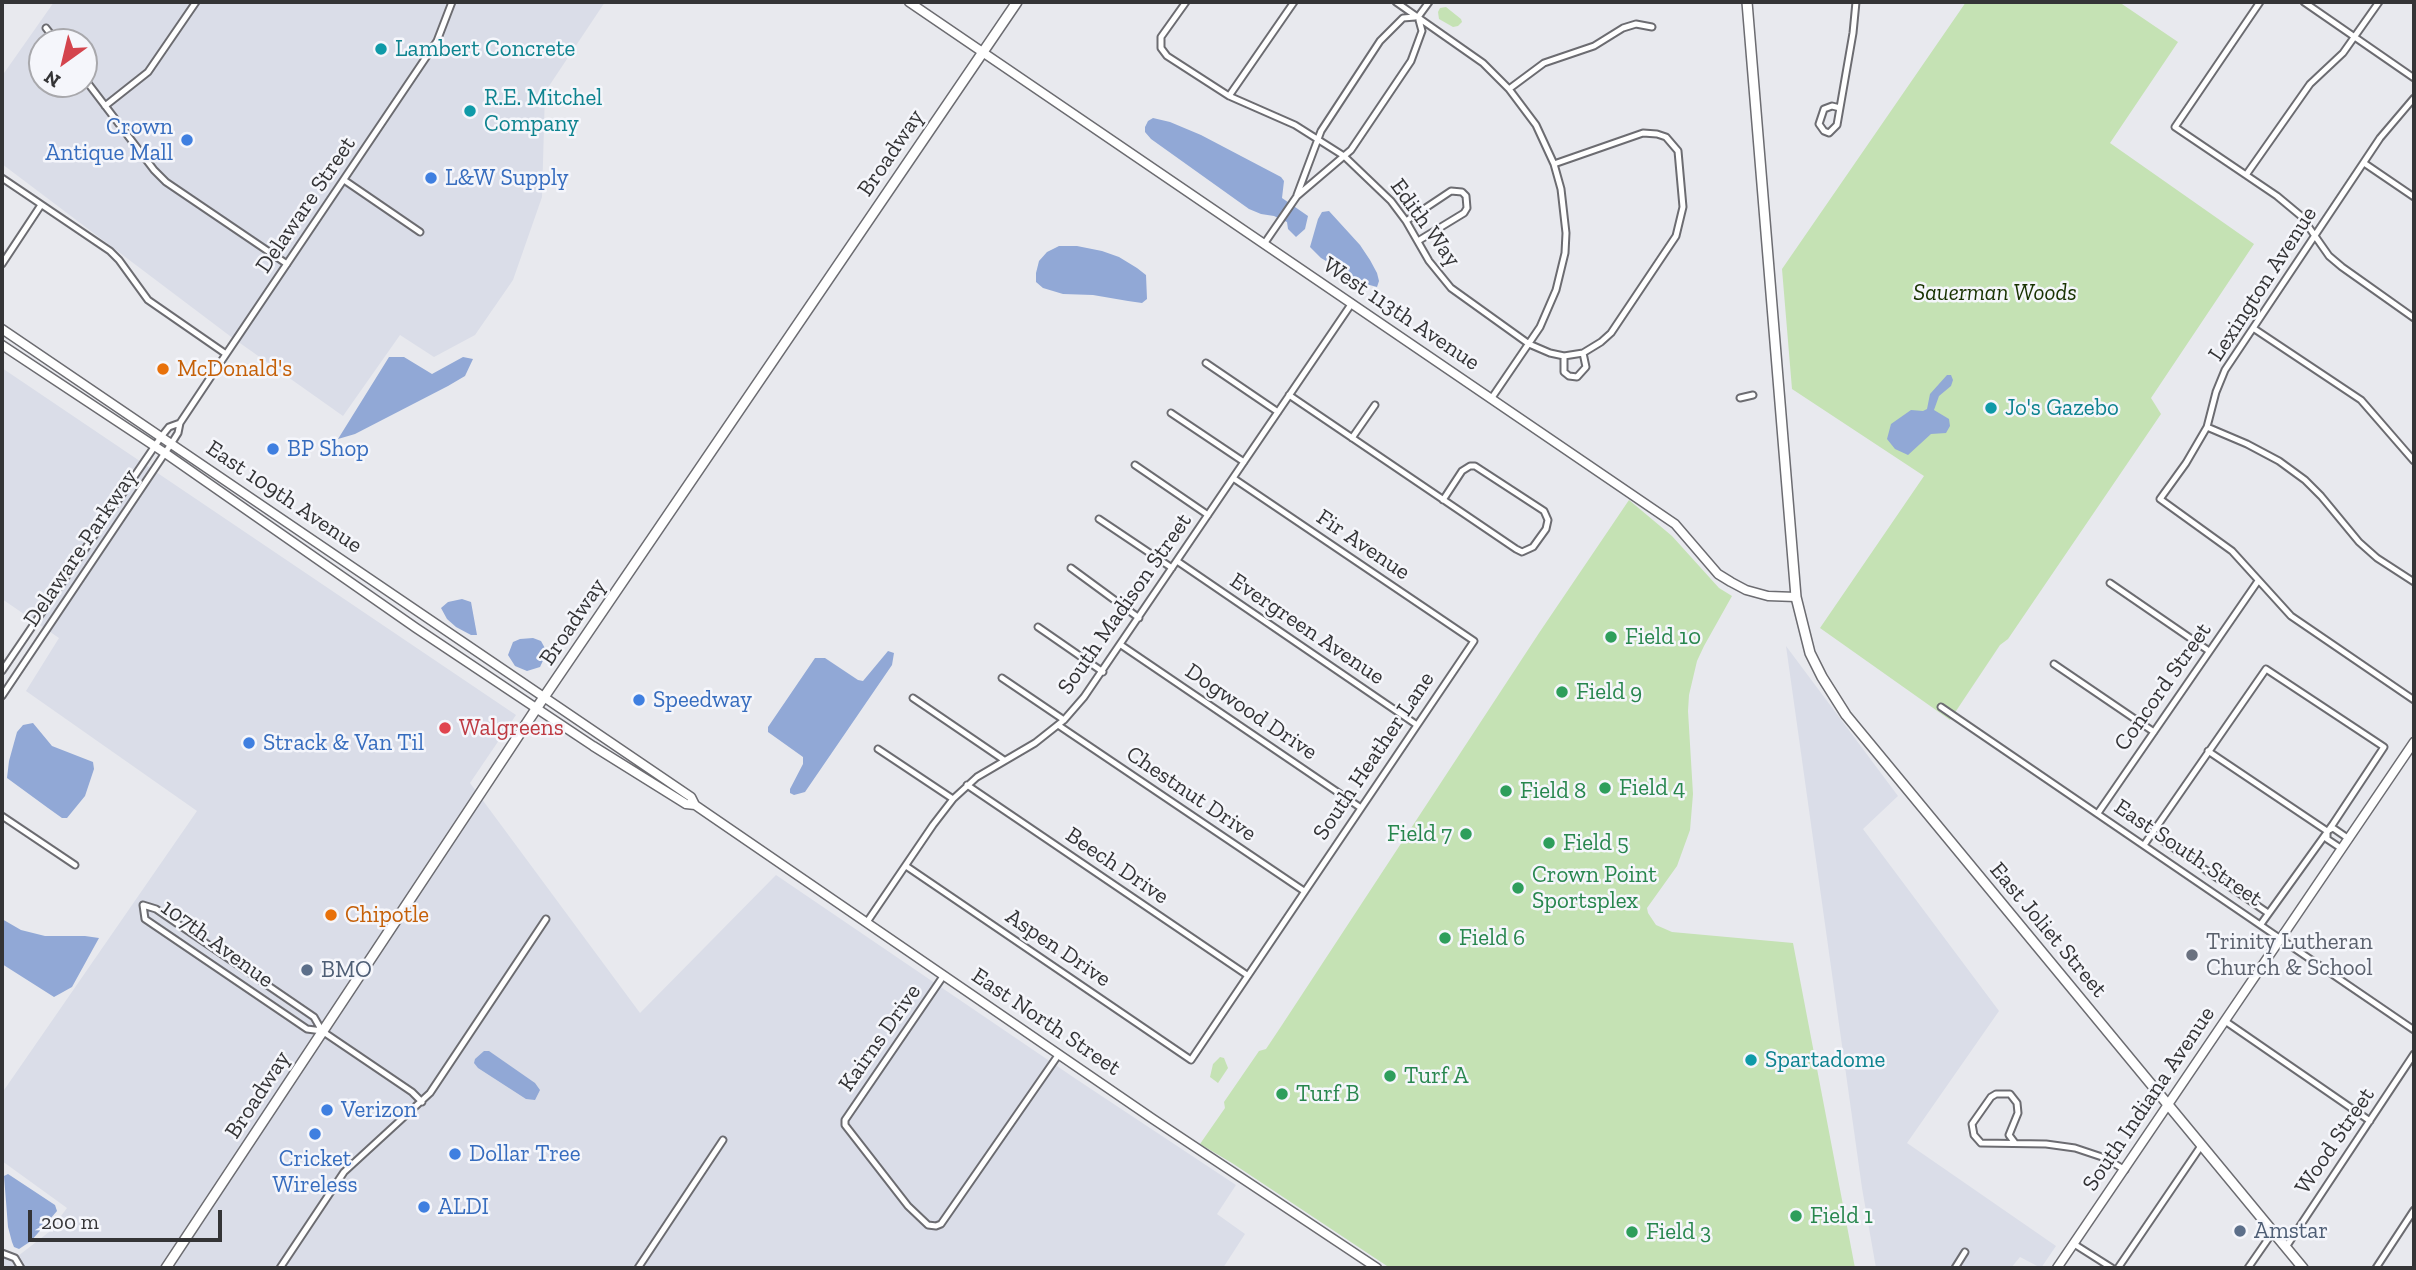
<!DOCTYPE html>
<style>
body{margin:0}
#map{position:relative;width:2416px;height:1270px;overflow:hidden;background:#e8e9ee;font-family:"Zilla Slab",serif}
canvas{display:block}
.frame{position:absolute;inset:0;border:4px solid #343436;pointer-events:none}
.north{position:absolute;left:28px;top:28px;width:70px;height:70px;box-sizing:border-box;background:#f5f6fb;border:2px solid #a8a8ac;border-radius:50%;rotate:214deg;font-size:19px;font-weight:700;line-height:28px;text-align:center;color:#343436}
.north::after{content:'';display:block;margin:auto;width:24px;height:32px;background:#d4444d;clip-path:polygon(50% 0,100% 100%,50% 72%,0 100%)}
.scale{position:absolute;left:28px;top:1210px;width:194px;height:32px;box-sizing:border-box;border:4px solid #343436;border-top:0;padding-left:9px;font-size:21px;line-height:24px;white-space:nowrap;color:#343436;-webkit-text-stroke:5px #f5f6fb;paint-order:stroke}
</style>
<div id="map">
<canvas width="2416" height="1270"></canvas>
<div class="frame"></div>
<div class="north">N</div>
<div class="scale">200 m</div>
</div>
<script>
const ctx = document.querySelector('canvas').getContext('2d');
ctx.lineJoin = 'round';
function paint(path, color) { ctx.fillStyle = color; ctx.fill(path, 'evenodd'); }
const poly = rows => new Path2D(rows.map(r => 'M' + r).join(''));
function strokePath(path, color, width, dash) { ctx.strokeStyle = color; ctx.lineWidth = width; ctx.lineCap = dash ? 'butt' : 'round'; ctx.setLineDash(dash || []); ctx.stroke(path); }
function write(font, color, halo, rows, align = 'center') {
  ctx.font = font + ' "Zilla Slab",serif'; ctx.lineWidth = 5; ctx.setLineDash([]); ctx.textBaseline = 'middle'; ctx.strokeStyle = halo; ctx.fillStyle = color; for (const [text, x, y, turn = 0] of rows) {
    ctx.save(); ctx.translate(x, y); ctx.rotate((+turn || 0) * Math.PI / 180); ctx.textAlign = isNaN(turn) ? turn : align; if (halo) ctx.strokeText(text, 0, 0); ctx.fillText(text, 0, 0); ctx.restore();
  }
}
paint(poly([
 [54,2,605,2,545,92,542,197,513,280,475,335,434,357,400,335,343,416,230,336,2,164,2,76],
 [42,42,84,42,84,84,42,84],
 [2,368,516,715,470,783,640,1013,776,875,1076,1079,1236,1185,1217,1214,1245,1234,1223,1268,2,1268,2,1252,18,1256,49,1232,67,1208,2,1161,2,1093,197,811,26,691,59,638,2,599],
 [1786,646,1898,796,1863,829,1999,1011,1907,1143,2056,1246,2041,1268,2020,1257,2011,1268,1964,1268,1955,1262,1950,1268,1876,1268,1862,1188]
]), '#dadde8');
paint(poly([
 [1966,2,2119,2,2178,42,2110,143,2254,244,2151,398,2161,414,2008,639,2000,645,1950,720,1820,628,1924,476,1792,389,1782,269],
 [1446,7,1461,19,1462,22,1458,26,1453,27,1439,19,1438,12,1440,8],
 [1629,500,1672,536,1719,588,1732,596,1704,646,1697,661,1689,695,1688,711,1693,794,1690,830,1677,866,1647,908,1648,913,1656,925,1672,932,1793,943,1855,1268,1390,1268,1232,1163,1200,1144,1225,1108,1224,1102,1259,1051,1266,1049,1282,1025,1539,633],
 [1220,1057,1224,1058,1228,1068,1218,1083,1210,1077,1213,1064]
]), '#c5e2b4');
paint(poly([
 [1153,118,1170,122,1201,135,1281,177,1284,181,1282,198,1308,216,1305,229,1296,237,1288,229,1287,222,1274,216,1261,214,1249,209,1151,139,1145,132,1145,127,1148,121],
 [1329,211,1360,245,1370,260,1377,273,1379,281,1377,287,1362,283,1348,274,1321,258,1310,247,1318,219,1322,212],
 [1059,246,1077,246,1102,251,1119,257,1137,268,1146,275,1147,299,1142,303,1128,301,1093,295,1063,294,1043,288,1036,282,1036,273,1039,261,1047,252],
 [389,357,404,357,432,374,463,357,473,359,465,376,448,386,355,434,338,439],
 [1947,375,1951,375,1953,380,1951,386,1939,396,1934,410,1949,419,1950,426,1946,433,1931,434,1908,455,1895,449,1887,439,1891,424,1911,410,1923,411,1927,409,1930,394],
 [462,599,471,602,477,635,471,635,456,627,447,619,441,608,448,602],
 [533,638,541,641,547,652,540,667,527,671,515,666,508,655,513,642,520,639],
 [888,651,894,653,892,665,805,792,794,795,790,793,790,789,803,764,803,757,768,732,768,727,815,658,825,658,858,680,863,681],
 [33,723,52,746,93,762,94,769,85,796,67,818,62,818,48,808,7,778,9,761,17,732,23,725],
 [2,919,21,930,45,936,85,936,99,938,72,987,54,997,2,964],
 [484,1051,489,1051,535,1083,540,1090,535,1100,526,1099,478,1068,474,1063,475,1059],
 [8,1174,55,1205,57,1211,31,1241,19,1249,14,1247,12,1242,8,1227,4,1176]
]), '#91a8d6');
const street = poly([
 [1186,2,1161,37,1161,48,1167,56,1229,96,1295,125,1344,156,1391,201,1406,221,1429,261,1451,288,1529,344,1550,353,1564,356,1583,353,1601,342,1611,333,1676,236,1683,207,1678,151,1666,137,1657,134,1643,133,1554,164],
 [1396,2,1483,63,1509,89,1536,125,1554,164,1561,189,1566,233,1565,253,1556,290,1540,327,1491,399],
 [2260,2,2175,127,2277,196,2301,216,2329,256,2342,267,2414,318],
 [2304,2,2414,78],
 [1418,17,1429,2],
 [46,28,57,42],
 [84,78,154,170,166,182,287,264],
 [1509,89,1544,63,1594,46,1623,28,1636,24,1652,27],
 [1229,96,1294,2],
 [2414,98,2380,138,2225,370,2216,392,2207,427,2186,463,2160,499,2232,551,2291,616,2414,700],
 [105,106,148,72,196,2],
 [1840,108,1832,106,1824,109,1819,124,1824,131,1829,133,1837,125,1853,33,1856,2],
 [2364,163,2414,197],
 [2246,175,2310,84,2343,53,2379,2],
 [2,178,110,251,119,260,148,300,226,354],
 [344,180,420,232],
 [1297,195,1321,131,1380,41,1403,18,1415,17],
 [1406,221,1451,191,1462,192,1466,196,1467,208,1464,213,1418,241],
 [1264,244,1297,196,1351,150,1411,61,1422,31,1419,20],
 [2,264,41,205],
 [2253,328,2361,400,2414,461],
 [1564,356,1564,372,1569,376,1577,377,1586,367,1583,353],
 [1206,363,1278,412],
 [1289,395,1516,549,1522,552,1533,547,1546,529,1548,520,1544,511,1475,466,1470,466,1462,471,1443,500],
 [1740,398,1753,395],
 [1171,413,1244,462],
 [2207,427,2247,444,2279,461,2305,480,2321,496,2359,542,2377,558,2414,582],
 [1352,438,1375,405],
 [1135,465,1208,515],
 [1099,519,1172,568],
 [1177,561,1417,725],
 [1071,568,1139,618],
 [2110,583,2209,651],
 [1038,627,1103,672],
 [1121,645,1361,808],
 [2054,664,2154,732],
 [2,671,161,437,169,427,180,423],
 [1002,678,1064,720],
 [2,696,171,444,178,433,180,423,210,378,437,41,452,2],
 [913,698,1004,760],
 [1941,707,2414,1030],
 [1058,725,1304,891],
 [878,749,953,799],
 [2208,751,2327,831,2333,828,2349,839],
 [967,785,1247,975],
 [2098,813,2258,581],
 [2,816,75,865],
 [2327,831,2327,839,2342,849],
 [2152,833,2268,913],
 [2144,845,2266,669,2384,747,2333,824,2261,924],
 [906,866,1191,1060,1474,641,1233,478],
 [867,922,933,825,953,799,977,777,1035,743,1064,720,1084,697,1352,303],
 [944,975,845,1120,845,1125,908,1206,928,1225,936,1226,941,1224,1059,1054],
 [2225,1021,2370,1121],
 [322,1031,307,1029,145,919,143,905,156,909,314,1017,322,1031,412,1092,422,1102],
 [2015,1143,2009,1135,2018,1113,2017,1103,2010,1094,1996,1094,1991,1097,1972,1124,1974,1135,1981,1143,2046,1144,2075,1148,2105,1158,2125,1170],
 [2074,1244,2112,1268],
 [2286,1247,2414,1054],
 [2,1253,15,1258,21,1268],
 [280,1268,344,1172,430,1093,546,919],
 [638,1268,723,1140],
 [1955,1268,1965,1252],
 [2118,1268,2201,1146],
 [2248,1268,2273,1232],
 [2376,1268,2414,1210]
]);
const secondary = poly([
 [909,2,1675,524,1718,574,1731,582,1746,590,1768,596,1796,597],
 [2,329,691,797,695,805,1153,1119,1377,1268],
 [2,345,165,453,416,628,593,746,686,804,695,805],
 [2057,1268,2414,742]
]);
const primary = poly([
 [1747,2,1796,597,1810,653,1822,677,1846,715,2303,1268],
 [166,1268,540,703,1017,2]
]);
strokePath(street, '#6c6c71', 9);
strokePath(secondary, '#6c6c71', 11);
strokePath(primary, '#6c6c71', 12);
strokePath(street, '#fff', 5);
strokePath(secondary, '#fff', 8);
strokePath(primary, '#fff', 9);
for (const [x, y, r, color] of [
 [381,49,7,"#0f9aa8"],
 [470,111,7,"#0f9aa8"],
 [187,140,7,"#3f7fe0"],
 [431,178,7,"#3f7fe0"],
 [163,369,7,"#e8710a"],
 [1991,408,7,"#0f9aa8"],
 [273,449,7,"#3f7fe0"],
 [1611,637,7,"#2e9e5b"],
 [1562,692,7,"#2e9e5b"],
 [639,700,7,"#3f7fe0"],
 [445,728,7,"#e0444e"],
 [249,743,7,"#3f7fe0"],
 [1605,788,7,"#2e9e5b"],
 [1506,791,7,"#2e9e5b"],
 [1466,834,7,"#2e9e5b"],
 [1549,843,7,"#2e9e5b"],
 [1518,888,7,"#2e9e5b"],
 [331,915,7,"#e8710a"],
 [1445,938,7,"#2e9e5b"],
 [2192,955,7,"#6b7280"],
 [307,970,7,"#5c6f8a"],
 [1751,1060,7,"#0f9aa8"],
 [1390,1076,7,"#2e9e5b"],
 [1282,1094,7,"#2e9e5b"],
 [327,1110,7,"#3f7fe0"],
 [315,1134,7,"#3f7fe0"],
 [455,1154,7,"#3f7fe0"],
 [424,1207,7,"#3f7fe0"],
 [1796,1216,7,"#2e9e5b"],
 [2240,1231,7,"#5c6f8a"],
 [1632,1232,7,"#2e9e5b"]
]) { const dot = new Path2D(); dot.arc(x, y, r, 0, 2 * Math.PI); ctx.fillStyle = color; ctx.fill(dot); strokePath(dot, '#f5f6fb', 2.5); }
write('23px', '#0d838f', '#f5f6fb', [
 ["Lambert Concrete",395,49],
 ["R.E. Mitchel",484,98],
 ["Company",484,124],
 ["Jo's Gazebo",2005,408],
 ["Spartadome",1765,1060]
], 'left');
write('23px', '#366cbe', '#f5f6fb', [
 ["Crown",173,127,"right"],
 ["Antique Mall",173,153,"right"],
 ["L&W Supply",445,178],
 ["BP Shop",287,449],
 ["Speedway",653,700],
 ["Strack & Van Til",263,743],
 ["Verizon",341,1110],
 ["Dollar Tree",469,1154],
 ["Cricket",315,1159,"center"],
 ["Wireless",315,1185,"center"],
 ["ALDI",438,1207]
], 'left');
write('23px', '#343436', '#f5f6fb', [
 ["Broadway",891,153,-56],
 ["Delaware Street",306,205,-56],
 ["Edith Way",1425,223,54],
 ["Lexington Avenue",2263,284,-57],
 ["West 113th Avenue",1401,314,34],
 ["East 109th Avenue",284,497,34],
 ["Fir Avenue",1363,545,34],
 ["Delaware Parkway",81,548,-56],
 ["South Madison Street",1125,604,-55],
 ["Broadway",573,622,-56],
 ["Evergreen Avenue",1307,629,34],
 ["Concord Street",2163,687,-55],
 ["Dogwood Drive",1251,712,34],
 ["South Heather Lane",1374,756,-56],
 ["Chestnut Drive",1191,794,34],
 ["East South Street",2188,853,34],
 ["Beech Drive",1117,866,34],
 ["East Joliet Street",2048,930,50],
 ["107th Avenue",217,944,36],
 ["Aspen Drive",1058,948,34],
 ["East North Street",1046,1022,34],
 ["Kairns Drive",880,1038,-55],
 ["Broadway",258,1095,-57],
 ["South Indiana Avenue",2149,1099,-56],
 ["Wood Street",2335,1141,-56]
]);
write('italic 23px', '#183200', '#f5f6fb', [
 ["Sauerman Woods",1995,293]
]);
write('23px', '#c56008', '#f5f6fb', [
 ["McDonald's",177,369],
 ["Chipotle",345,915]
], 'left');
write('23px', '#27864d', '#f5f6fb', [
 ["Field 10",1625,637],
 ["Field 9",1576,692],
 ["Field 4",1619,788],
 ["Field 8",1520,791],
 ["Field 7",1452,834,"right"],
 ["Field 5",1563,843],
 ["Crown Point",1532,875],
 ["Sportsplex",1532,901],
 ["Field 6",1459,938],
 ["Turf A",1404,1076],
 ["Turf B",1296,1094],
 ["Field 1",1810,1216],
 ["Field 3",1646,1232]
], 'left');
write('23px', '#be3a42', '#f5f6fb', [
 ["Walgreens",459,728]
], 'left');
write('23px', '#5b616d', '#f5f6fb', [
 ["Trinity Lutheran",2206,942],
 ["Church & School",2206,968]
], 'left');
write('23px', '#4e5e75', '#f5f6fb', [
 ["BMO",321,970],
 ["Amstar",2254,1231]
], 'left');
</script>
